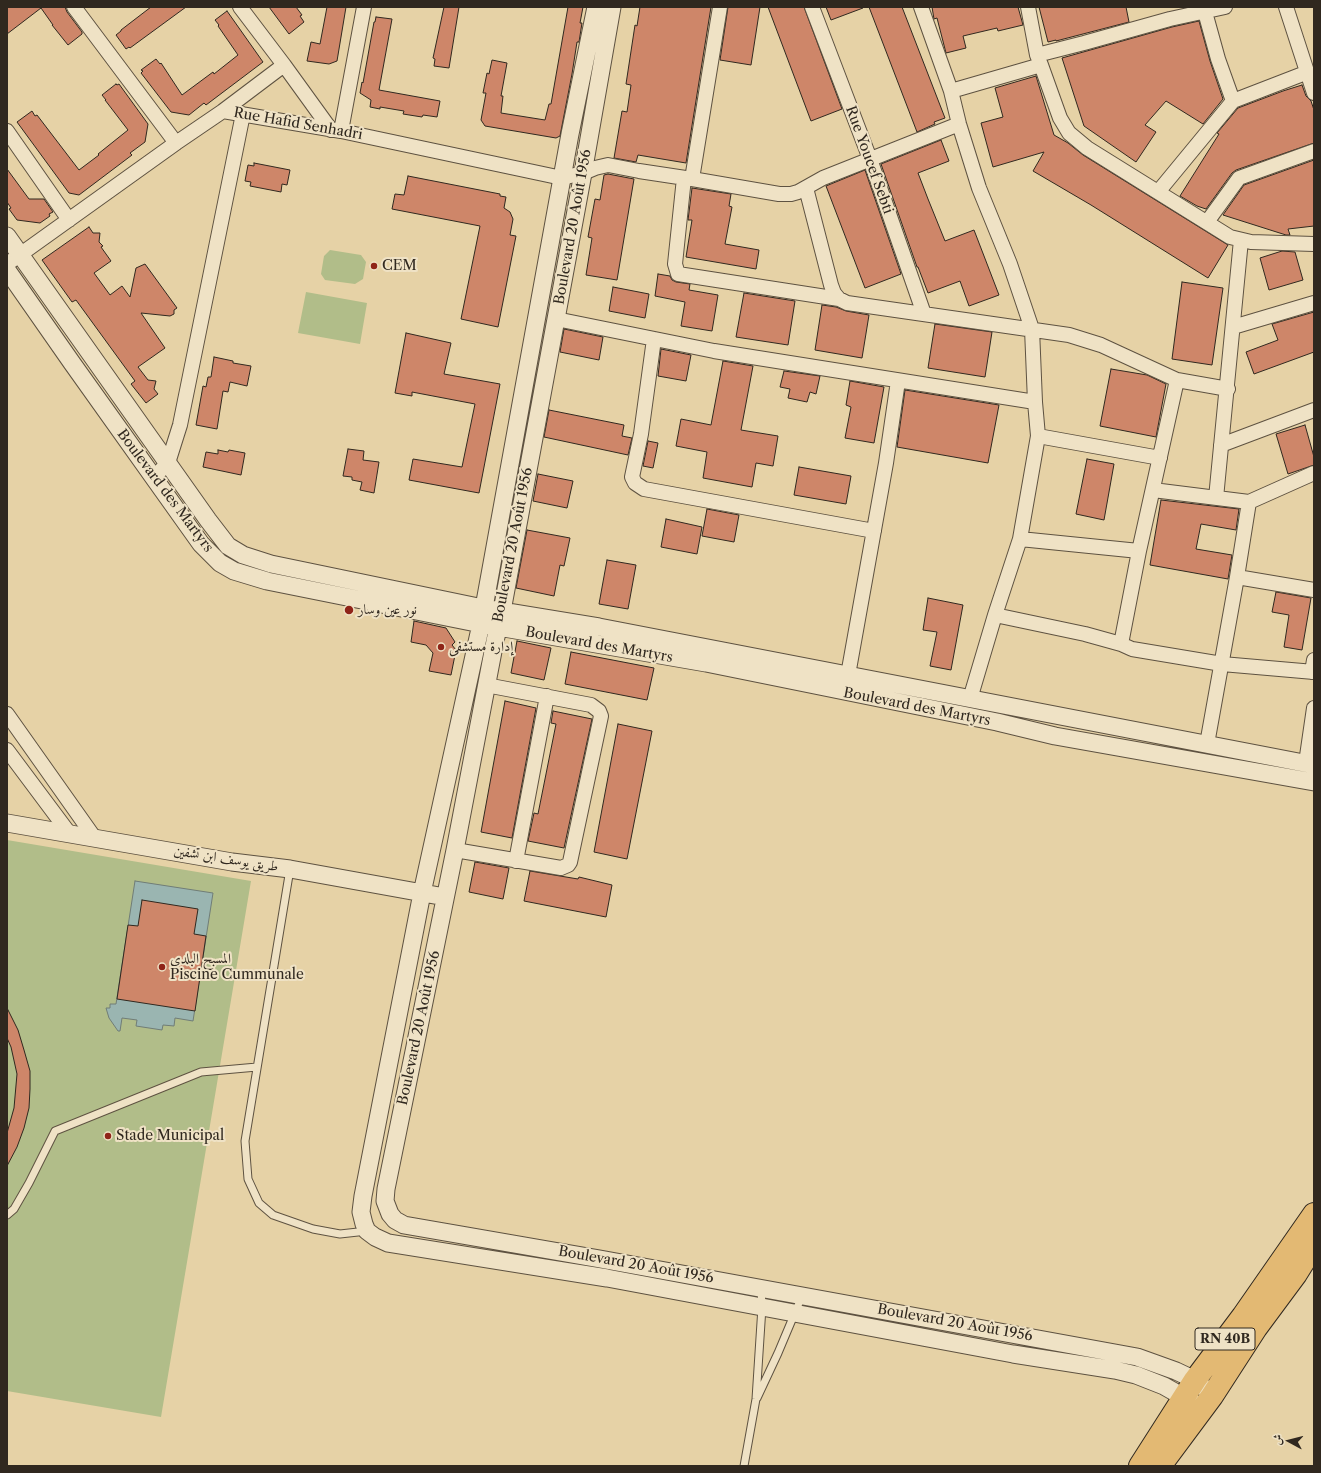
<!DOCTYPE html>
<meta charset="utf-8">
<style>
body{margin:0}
#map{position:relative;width:1321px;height:1473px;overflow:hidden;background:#e6d2a6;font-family:"Libre Caslon Text",Amiri,serif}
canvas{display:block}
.frame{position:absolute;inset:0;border:8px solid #30281f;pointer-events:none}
.north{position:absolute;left:1269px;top:1421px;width:40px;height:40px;-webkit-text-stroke:3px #efe2c5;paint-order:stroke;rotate:277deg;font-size:11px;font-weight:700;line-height:16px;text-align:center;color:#30281f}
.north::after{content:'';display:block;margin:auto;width:14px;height:18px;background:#30281f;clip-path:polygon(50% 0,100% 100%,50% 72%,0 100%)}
</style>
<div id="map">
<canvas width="1321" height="1473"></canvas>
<div class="frame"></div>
<div class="north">ش</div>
</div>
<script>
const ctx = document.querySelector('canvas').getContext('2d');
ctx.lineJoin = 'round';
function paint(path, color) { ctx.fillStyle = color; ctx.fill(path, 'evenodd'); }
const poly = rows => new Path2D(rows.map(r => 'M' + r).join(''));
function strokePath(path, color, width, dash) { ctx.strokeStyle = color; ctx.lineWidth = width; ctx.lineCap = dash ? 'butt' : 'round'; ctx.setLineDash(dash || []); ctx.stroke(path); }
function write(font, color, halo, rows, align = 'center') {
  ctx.font = font + ' "Libre Caslon Text",Amiri,serif'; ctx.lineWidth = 4; ctx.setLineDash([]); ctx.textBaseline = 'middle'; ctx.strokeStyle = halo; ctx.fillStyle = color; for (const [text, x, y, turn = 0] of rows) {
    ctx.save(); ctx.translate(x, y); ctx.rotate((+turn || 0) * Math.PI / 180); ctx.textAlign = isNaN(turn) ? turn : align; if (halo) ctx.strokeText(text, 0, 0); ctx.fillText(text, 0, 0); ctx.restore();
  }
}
paint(poly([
 [330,250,361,255,366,262,363,279,355,284,325,280,321,274,324,256],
 [306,292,367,303,360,344,298,333],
 [7,840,251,881,161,1417,7,1391]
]), '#b1bd89');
const water = poly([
 [135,881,213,893,193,1021,175,1018,174,1026,163,1025,162,1030,136,1026,137,1020,122,1018,120,1031,118,1031,109,1018,106,1008,110,1008,110,1004,116,1004,135,881]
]);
paint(water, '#9ab5b1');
strokePath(water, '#707d77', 1);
const building = poly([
 [7,7,65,7,67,12,82,32,82,34,68,45,52,25,53,25,41,8,7,34,7,7],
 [151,7,186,7,130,48,129,47,126,49,116,35,121,31,121,30,151,7],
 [269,7,296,7,302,15,300,16,304,22,289,34,269,7],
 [327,7,346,7,337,61,329,64,307,61,311,42,320,44,327,7],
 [444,7,459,7,449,68,434,66,435,59,433,58,444,7],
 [568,7,583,7,580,23,582,23,579,42,577,42,572,74,560,136,556,138,485,126,481,120,486,93,483,93,487,73,489,74,492,60,507,63,501,96,503,96,501,113,545,120,549,104,551,104,568,7],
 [640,7,711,7,686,163,638,155,636,162,614,158,622,111,627,112,631,85,626,84,635,25,637,26,640,7],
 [728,7,760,7,751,65,720,60,728,7],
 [768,7,804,7,842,109,811,121,768,7],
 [826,7,863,7,863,8,831,20,826,7],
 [869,7,902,7,945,118,934,122,935,124,917,132,869,7],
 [932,7,1018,7,1023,25,998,31,997,28,963,36,966,48,946,53,937,18,934,19,932,7],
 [1039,7,1126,7,1129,22,1056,41,1056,40,1048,42,1039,7],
 [227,11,263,62,206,105,204,103,189,115,171,112,141,73,143,71,141,70,156,59,160,64,161,63,182,95,213,72,214,74,238,55,218,26,219,25,215,20,227,11],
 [376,17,392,19,379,90,440,101,437,117,423,115,422,117,403,114,404,111,380,107,380,109,370,107,371,100,360,93,362,82,363,83,374,22,375,22,376,17],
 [1199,21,1210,61,1223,99,1203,124,1166,101,1145,125,1156,132,1136,162,1084,126,1062,58,1172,27,1199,21],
 [1036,76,1054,135,1068,143,1083,155,1228,245,1208,278,1091,205,1033,171,1044,152,993,167,981,123,1003,117,995,88,1036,76],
 [116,84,117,85,119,84,148,124,145,142,130,153,132,155,79,195,69,193,17,122,32,111,35,116,37,115,79,170,99,155,98,154,128,130,105,100,106,100,102,95,116,84],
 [1302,85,1306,96,1311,101,1314,110,1314,143,1236,170,1232,173,1206,209,1197,206,1180,196,1219,134,1217,133,1238,108,1283,91,1302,85],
 [941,140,949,161,918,173,928,199,945,241,974,230,999,295,969,306,960,281,928,293,918,267,917,267,881,164,941,140],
 [1314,160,1314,226,1288,229,1290,235,1286,235,1223,215,1244,185,1314,160],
 [254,163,290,170,287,185,282,184,281,192,250,186,251,182,245,181,248,165,254,166,254,163],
 [7,169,29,199,44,199,53,212,49,214,50,216,40,223,17,220,9,209,11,208,7,202,7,169],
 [865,170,901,274,865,288,826,186,865,170],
 [608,174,634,179,617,280,586,275,592,238,588,237,595,199,600,200,604,175,608,174],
 [408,176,500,194,500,196,506,197,504,208,510,212,513,219,510,235,516,236,498,327,461,319,480,226,392,209,395,194,404,195,408,176],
 [692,188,731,194,729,206,732,207,725,244,759,250,756,269,686,257,692,220,688,220,692,188],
 [89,227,93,233,100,233,99,242,103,246,101,247,111,261,94,273,110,295,122,286,130,297,136,268,145,264,177,308,174,310,174,314,170,316,141,313,165,348,138,367,148,380,156,381,154,389,158,394,146,403,131,384,135,381,76,300,72,302,42,260,89,227],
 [1282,251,1295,252,1303,280,1269,290,1260,258,1282,251],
 [658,274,670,276,672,280,676,282,690,284,689,290,718,295,712,331,681,326,685,302,655,296,658,274],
 [1182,282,1223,288,1212,365,1172,359,1182,282],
 [613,287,649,294,645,318,609,311,613,287],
 [744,293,795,301,788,345,736,337,744,293],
 [822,305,836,307,846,311,869,315,862,358,815,350,822,305],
 [1314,312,1314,352,1254,374,1246,352,1278,340,1272,324,1314,312],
 [935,324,992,332,985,377,928,368,935,324],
 [564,329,603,337,599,360,560,352,564,329],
 [406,333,451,343,444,374,500,384,479,493,409,480,413,459,462,467,475,404,412,392,412,396,395,393,406,333],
 [661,349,691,355,686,381,658,376,661,349],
 [214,357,233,361,233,363,251,366,247,386,230,382,228,392,223,391,217,429,196,425,203,386,206,387,208,377,211,377,214,357],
 [723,361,753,366,741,430,778,436,773,466,756,463,752,487,703,478,707,452,676,446,681,419,711,425,723,361],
 [1111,369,1147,375,1166,384,1156,437,1100,426,1111,369],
 [784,371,820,376,816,394,810,392,807,402,788,398,790,389,780,387,784,371],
 [850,381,884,387,874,443,845,438,851,407,846,405,850,381],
 [905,390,999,405,988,463,897,447,905,390],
 [549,410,624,425,622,436,632,438,628,455,544,437,549,410],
 [1305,425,1314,457,1314,465,1288,474,1276,434,1305,425],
 [648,441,658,443,653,468,643,466,648,441],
 [348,449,364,451,363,460,379,462,374,493,360,490,362,482,352,480,352,477,343,476,348,449],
 [218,450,228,452,229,450,245,453,241,475,203,467,206,452,218,454,218,450],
 [1087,459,1114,464,1104,520,1076,514,1087,459],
 [799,467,851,476,846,504,794,495,799,467],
 [538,474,573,481,567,508,533,501,538,474],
 [1161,500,1239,509,1236,530,1201,524,1196,549,1232,555,1228,579,1150,565,1161,500],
 [707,509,739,515,734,542,702,536,707,509],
 [666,519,702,527,697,554,661,547,666,519],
 [527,530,570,538,564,566,560,565,554,596,516,588,527,530],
 [607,560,636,565,628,609,599,604,607,560],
 [1276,592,1311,598,1302,650,1284,647,1289,615,1272,612,1276,592],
 [928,598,963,605,951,670,930,666,937,632,923,630,928,598],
 [414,621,446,628,455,642,452,645,456,650,451,675,429,671,433,653,426,645,411,642,414,621],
 [517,641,551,648,544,680,511,673,517,641],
 [571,652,654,668,647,700,565,684,571,652],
 [505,701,536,708,512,838,481,832,505,701],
 [553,711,592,719,564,848,528,841,534,813,538,814,556,724,551,723,553,711],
 [618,724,652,731,627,859,594,852,618,724],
 [475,862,509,868,503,899,469,892,475,862],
 [530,871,578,879,579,877,612,885,606,917,524,901,530,871],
 [142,900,198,909,194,934,206,936,195,1011,117,999,128,925,138,926,142,900],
 [7,1008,18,1030,24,1050,30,1071,30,1089,29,1108,24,1128,17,1147,7,1166,7,1133,14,1108,17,1074,11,1047,7,1038,7,1008]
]);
paint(building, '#ce8669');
strokePath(building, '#30281f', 1);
const service = poly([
 [290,869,245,1141,248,1179,259,1203,273,1215,313,1229,340,1234,367,1231],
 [7,1215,14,1209,29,1183,55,1131,201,1072,257,1067],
 [757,1398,778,1353,802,1296],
 [744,1466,756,1399,762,1307,761,1288]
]);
const minor = poly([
 [74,7,176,143],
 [812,7,870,159,924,314],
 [921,7,951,91,959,124,979,188,1010,264,1032,329,1035,402,1038,436,1020,539,995,615,970,699],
 [1286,7,1314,93],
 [1205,12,1218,59,1233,101],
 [1037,55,1084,43,1170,19,1225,7],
 [284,65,331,130],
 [1041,65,1060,118,1069,133,1087,148,1230,237,1251,242,1314,244],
 [951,91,1041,65,1037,55,1028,7],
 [223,111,284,65,240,7],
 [7,131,69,220],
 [341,131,364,7],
 [684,178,675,264,678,274,839,299],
 [692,179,720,7],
 [806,188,831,285,834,293,839,299,847,303,1069,335,1101,345,1177,380,1228,389],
 [1158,192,1233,101,1308,72],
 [1207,222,1239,178,1314,151],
 [7,264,176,143,223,111,341,131,562,178,583,173,595,168,608,165,639,171,692,179,779,194,791,194,798,192,823,178,959,124],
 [556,319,714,351,1035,402],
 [1233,327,1314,303],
 [654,339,641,434,632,477,635,483,644,489,874,531],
 [1038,436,1160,458],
 [1221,445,1314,410],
 [153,478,168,463,180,425,243,114],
 [1153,490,1249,502,1314,473],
 [1216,498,1241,240],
 [1020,539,1139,551],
 [1237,577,1314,590],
 [995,615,1085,634,1121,644,1132,649,1222,664,1314,672],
 [1121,644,1139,551,1177,380],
 [1312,672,1314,660],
 [848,675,886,463,898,381],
 [7,714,94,837],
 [1207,744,1237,577,1249,502],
 [7,750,69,833],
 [1306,763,1314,708],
 [455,850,561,868,568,865,570,862,601,716,599,711,591,705,486,685],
 [516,861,547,696]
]);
const tertiary = poly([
 [596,7,570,134,481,624,422,893,363,1196,361,1212,364,1224,367,1231,375,1237,388,1243,607,1278,1013,1354,1115,1370,1136,1375,1164,1386,1194,1403],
 [612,7,583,173,502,611,495,641,455,850,386,1189,385,1201,390,1214,395,1220,404,1225,600,1259,1137,1357,1176,1371,1195,1380,1203,1387],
 [7,236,208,520,228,546,243,555,271,564,483,608,599,627,1314,765],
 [7,270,72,363,201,544,220,563,234,571,267,581,481,624,706,663,997,722,1055,736,1314,782],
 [7,823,232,862,290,869,445,897]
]);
const primary = poly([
 [1140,1466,1195,1380,1243,1316,1314,1214],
 [1160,1466,1212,1396,1256,1328,1296,1274,1314,1245]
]);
strokePath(service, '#5e5241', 9);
strokePath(minor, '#5e5241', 16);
strokePath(tertiary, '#5e5241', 19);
strokePath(primary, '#30281f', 24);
strokePath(service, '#efe2c5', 7);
strokePath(minor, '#efe2c5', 14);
strokePath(tertiary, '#efe2c5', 17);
strokePath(primary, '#e3b973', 22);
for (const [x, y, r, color] of [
 [374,266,4,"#8f2418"],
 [349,610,5,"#8f2418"],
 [441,647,4,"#8f2418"],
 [162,967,4,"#8f2418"],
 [108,1136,4,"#8f2418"]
]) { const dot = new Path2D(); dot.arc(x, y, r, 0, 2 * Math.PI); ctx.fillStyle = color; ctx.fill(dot); strokePath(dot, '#efe2c5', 1.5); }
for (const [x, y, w] of [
 [1225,1339,60]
]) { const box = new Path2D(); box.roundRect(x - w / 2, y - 11, w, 22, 3); ctx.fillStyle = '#efe2c5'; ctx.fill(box); strokePath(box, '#30281f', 1); }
write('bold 13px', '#30281f', null, [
 ["RN 40B",1225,1339]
]);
write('14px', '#30281f', '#efe2c5', [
 ["Rue Hafid Senhadri",298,124,10],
 ["Rue Youcef Sebti",869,160,70],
 ["Boulevard 20 Août 1956",573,227,-80],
 ["Boulevard des Martyrs",165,491,53],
 ["Boulevard 20 Août 1956",513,545,-79],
 ["Boulevard des Martyrs",599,645,10],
 ["Boulevard des Martyrs",917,707,11],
 ["طريق يوسف ابن تشفين",226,859,9],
 ["Boulevard 20 Août 1956",419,1028,-78],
 ["Boulevard 20 Août 1956",636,1265,10],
 ["Boulevard 20 Août 1956",955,1323,10]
]);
write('14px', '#30281f', '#efe2c5', [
 ["CEM",382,266],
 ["نور عين وسار",358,610],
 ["إدارة مستشفى",449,647],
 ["المسبح البلدي",170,959],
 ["Piscine Cummunale",170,975],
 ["Stade Municipal",116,1136]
], 'left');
</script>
